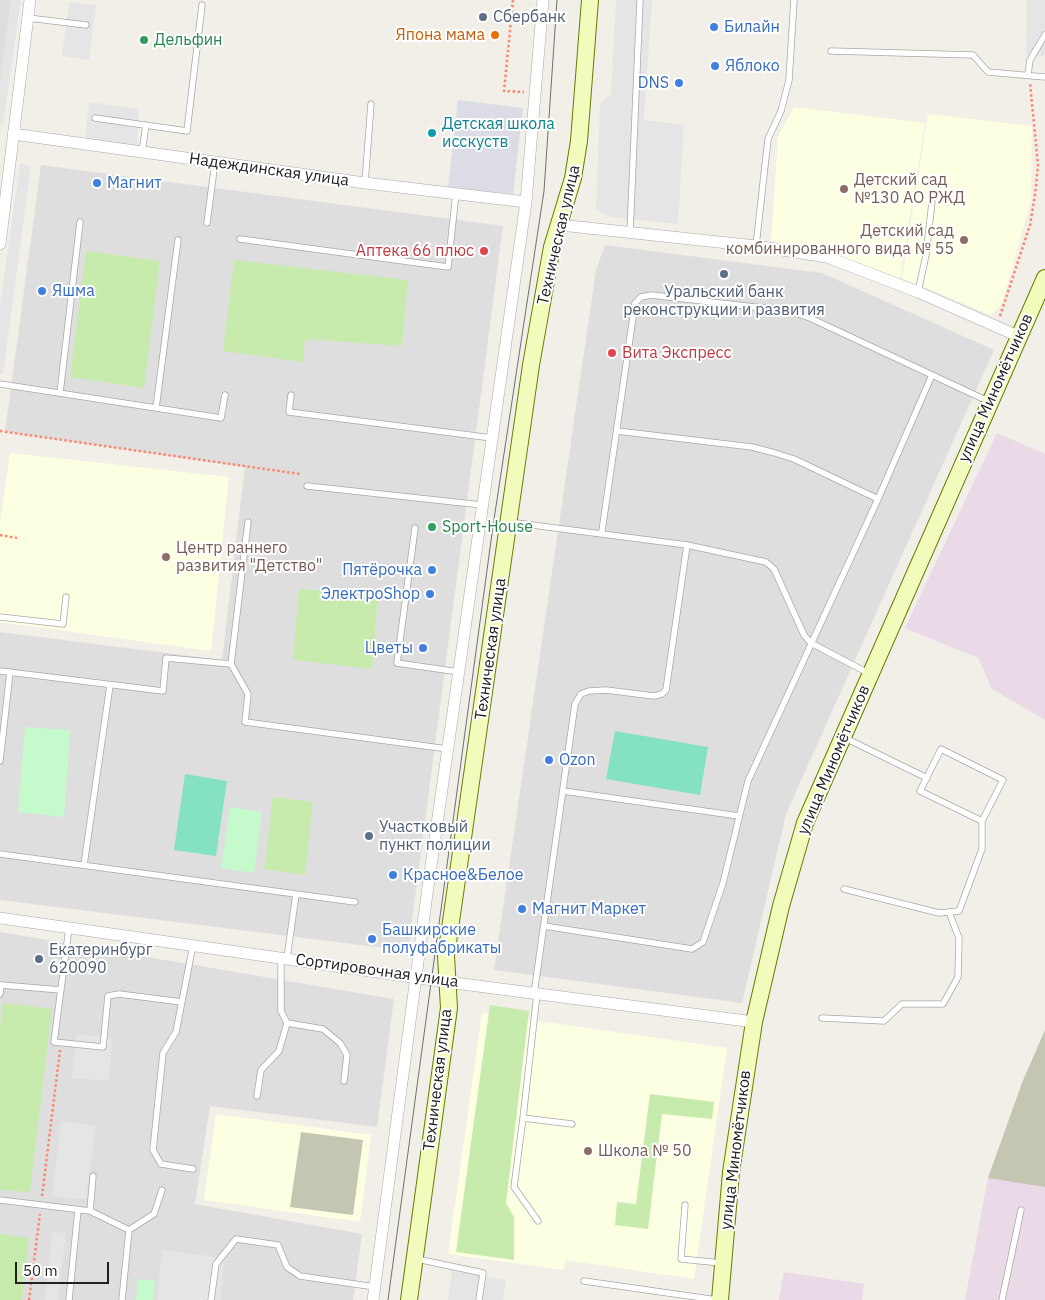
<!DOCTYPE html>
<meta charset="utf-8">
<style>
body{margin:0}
#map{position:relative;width:1045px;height:1300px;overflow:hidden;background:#f1efe7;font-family:"IBM Plex Sans",sans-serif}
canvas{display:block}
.scale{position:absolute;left:15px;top:1262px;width:94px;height:22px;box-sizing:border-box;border:2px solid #212121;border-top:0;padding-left:6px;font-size:15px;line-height:18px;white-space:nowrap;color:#212121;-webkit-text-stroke:4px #fff;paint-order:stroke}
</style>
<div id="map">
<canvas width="1045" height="1300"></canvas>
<div class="scale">50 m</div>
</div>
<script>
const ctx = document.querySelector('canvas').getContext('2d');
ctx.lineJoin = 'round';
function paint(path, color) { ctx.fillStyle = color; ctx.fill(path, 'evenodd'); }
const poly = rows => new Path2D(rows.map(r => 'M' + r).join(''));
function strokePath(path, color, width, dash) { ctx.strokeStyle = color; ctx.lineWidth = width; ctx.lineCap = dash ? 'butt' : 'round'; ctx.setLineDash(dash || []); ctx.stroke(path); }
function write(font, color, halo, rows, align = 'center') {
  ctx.font = font + ' "IBM Plex Sans",sans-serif'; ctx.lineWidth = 4; ctx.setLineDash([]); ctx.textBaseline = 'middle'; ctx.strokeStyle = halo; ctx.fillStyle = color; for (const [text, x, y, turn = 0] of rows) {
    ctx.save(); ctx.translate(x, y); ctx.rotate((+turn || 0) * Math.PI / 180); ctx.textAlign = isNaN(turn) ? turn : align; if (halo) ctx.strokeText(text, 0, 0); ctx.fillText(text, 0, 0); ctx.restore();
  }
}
paint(poly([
 [0,0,15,0,0,103],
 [41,165,503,226,408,951,0,900,0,632,222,660,245,467,5,432],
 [605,245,822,273,994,350,786,814,742,1003,494,970,596,270],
 [0,932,394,999,377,1127,210,1106,195,1204,362,1234,353,1300,0,1300]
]), '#dfdede');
paint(poly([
 [997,433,1045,454,1045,720,992,689,978,658,905,628],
 [1045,1030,1045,1300,965,1300,988,1178,1022,1083],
 [784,1272,864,1284,862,1300,779,1300]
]), '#ead9e6');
paint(poly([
 [794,107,925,123,900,278,808,248,771,241,778,136],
 [928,114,1032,126,1031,201,1002,304,991,315,902,278],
 [10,453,229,477,211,651,0,622,0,523],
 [482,1013,727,1048,694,1279,565,1260,564,1270,448,1254],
 [216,1114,371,1135,360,1222,204,1200]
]), '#fdffe3');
paint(poly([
 [1045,1030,1045,1187,988,1178,1022,1083],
 [301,1132,363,1140,353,1215,290,1207]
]), '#c5c6b2');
paint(poly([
 [86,251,160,261,144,388,70,377],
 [234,260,408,280,402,346,305,339,303,362,223,351],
 [299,589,378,595,372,669,293,660],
 [273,797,313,802,305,875,264,869],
 [3,1003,52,1009,30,1192,0,1190,0,1026],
 [490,1005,529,1011,506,1203,514,1217,514,1260,456,1252],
 [650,1094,714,1102,712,1119,662,1114,648,1229,615,1225,617,1202,636,1204],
 [0,1234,29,1238,22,1300,0,1300]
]), '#c7ebad');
paint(poly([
 [25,727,70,730,64,817,18,812],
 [230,807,262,812,254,873,221,868],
 [138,1279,155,1281,154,1300,136,1300]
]), '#c5facd');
paint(poly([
 [615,731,708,747,700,795,606,779],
 [185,774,227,781,216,856,174,850]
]), '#85e1c4');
paint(poly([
 [11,0,21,0,3,125,0,124,0,80],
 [616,0,652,0,644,120,684,125,678,224,610,217,596,209,600,104,611,95],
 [1027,0,1045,0,1045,56,1026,55],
 [69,2,96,5,89,60,62,56],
 [89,102,139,109,137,148,85,140],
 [20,163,31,166,3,374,0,374,0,307],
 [76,1034,112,1038,109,1081,72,1078],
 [61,1121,96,1126,86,1199,52,1197],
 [52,1232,66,1233,58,1300,45,1300],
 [162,1250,224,1258,221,1300,157,1300],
 [452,1271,506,1280,503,1300,448,1300]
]), '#e5e5e5');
paint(poly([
 [458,100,523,108,513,194,448,187]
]), '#dcdce7');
const lane = poly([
 [28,18,86,25],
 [831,51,973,55,988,72,1045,77],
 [1028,74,1030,60,1045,35],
 [95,118,187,131,202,5],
 [142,152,146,125],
 [365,183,371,104],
 [207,223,215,162],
 [630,233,640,0],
 [240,239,448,267,456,193],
 [756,246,768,139,781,111,789,80,794,0],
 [918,292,926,255,932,202],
 [0,384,221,418,225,395],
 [60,393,80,222],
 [291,395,289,412,492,438],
 [156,408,178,240],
 [617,431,752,447,775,453,794,459,878,499],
 [307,486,482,505],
 [509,522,687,545,766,562,774,569,804,635,811,643,870,674],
 [415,528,397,663,459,672],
 [602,531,635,303,641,297,651,295,789,311,810,318,990,402],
 [0,617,63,624,66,597],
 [231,664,248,694,245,722,448,749],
 [0,671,163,691,166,658,231,664,248,522],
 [843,737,927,778],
 [0,761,10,672],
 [563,791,739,816],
 [0,854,355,902],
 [84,865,110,685],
 [844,889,939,913,959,911,982,849,982,821,1003,780,941,749,920,791,982,821],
 [544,926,692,949,703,942,723,883,748,781,878,499,932,375],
 [69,928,54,1042,103,1047,108,996,119,994,182,1002],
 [281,957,281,1011,287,1023,323,1029,340,1043,347,1055,344,1081],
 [287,958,296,894],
 [0,994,1,985,61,990],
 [534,994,575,704,581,694,589,691,606,690,654,696,662,694,666,690,687,545],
 [537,994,523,1118,572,1124],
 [822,1018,884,1021,902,1004,943,1004,958,977,959,938,949,912],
 [257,1096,261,1070,279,1051,287,1023],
 [523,1118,514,1187,538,1221],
 [193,1169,161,1164,153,1150,163,1053,176,1032,193,945],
 [0,1200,90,1211,129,1230,154,1214,162,1190],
 [685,1205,681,1259,721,1263],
 [90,1211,93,1176],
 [417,1259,483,1273,479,1300],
 [584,1281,717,1300],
 [69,1300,78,1210],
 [122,1300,129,1230],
 [211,1300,216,1264,236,1239,278,1245,287,1267,300,1276,375,1287],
 [1002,1300,1021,1210]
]);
const street = poly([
 [13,134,365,183,526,202],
 [560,225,756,246,827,257,918,292,1018,336],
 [0,244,30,0],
 [0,918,447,982,754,1022],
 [373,1300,427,894,526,202,543,0]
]);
const secondary = poly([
 [409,1300,449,1008,446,956,531,365,552,247,573,178,579,141,590,0],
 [720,1300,731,1172,754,1022,781,906,805,823,1045,278]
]);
strokePath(lane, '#a8a8a8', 7);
strokePath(street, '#a8a8a8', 12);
strokePath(secondary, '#667c03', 18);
strokePath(poly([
 [513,0,504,91,524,92],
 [1000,316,1030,225,1035,195,1038,165,1030,83],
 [0,431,300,474],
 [0,535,17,538],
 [42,1196,60,1050],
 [29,1300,40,1214]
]), '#fc876e', 2.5, [2.5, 2.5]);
strokePath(lane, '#fff', 5.5);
strokePath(street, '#fff', 11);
strokePath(secondary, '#f3fbbc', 16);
strokePath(poly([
 [388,1300,493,526,544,191,557,0]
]), '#6f6f6f', 1);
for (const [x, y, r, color] of [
 [483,17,5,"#5c6f8a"],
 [714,27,5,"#3f7fe0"],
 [495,35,5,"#e8710a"],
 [144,40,5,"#2e9e5b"],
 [715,66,5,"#3f7fe0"],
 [679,83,5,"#3f7fe0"],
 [432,133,5,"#0f9aa8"],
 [97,183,5,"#3f7fe0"],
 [844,189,5,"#8d6e63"],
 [964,240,5,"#8d6e63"],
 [484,251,5,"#e0444e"],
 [724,274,5,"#5c6f8a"],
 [42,291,5,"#3f7fe0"],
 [612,353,5,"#e0444e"],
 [432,527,5,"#2e9e5b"],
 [166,557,5,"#8d6e63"],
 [432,570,5,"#3f7fe0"],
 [430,594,5,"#3f7fe0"],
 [423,648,5,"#3f7fe0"],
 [549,760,5,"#3f7fe0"],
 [369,836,5,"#5c6f8a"],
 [393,875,5,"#3f7fe0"],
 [522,909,5,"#3f7fe0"],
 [372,939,5,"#3f7fe0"],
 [39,959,5,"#5c6f8a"],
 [588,1151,5,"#8d6e63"]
]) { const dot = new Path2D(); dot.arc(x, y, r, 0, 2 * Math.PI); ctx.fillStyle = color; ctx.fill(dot); strokePath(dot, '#fff', 2); }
write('16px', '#4e5e75', '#fff', [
 ["Сбербанк",493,17],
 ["Уральский банк",724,292,"center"],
 ["реконструкции и развития",724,310,"center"],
 ["Участковый",379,827],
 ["пункт полиции",379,845],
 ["Екатеринбург",49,950],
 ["620090",49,968]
], 'left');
write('16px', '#366cbe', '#fff', [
 ["Билайн",724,27],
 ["Яблоко",725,66],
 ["DNS",669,83,"right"],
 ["Магнит",107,183],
 ["Яшма",52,291],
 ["Пятёрочка",422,570,"right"],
 ["ЭлектроShop",420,594,"right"],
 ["Цветы",413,648,"right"],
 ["Ozon",559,760],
 ["Красное&Белое",403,875],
 ["Магнит Маркет",532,909],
 ["Башкирские",382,930],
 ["полуфабрикаты",382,948]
], 'left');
write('16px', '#c56008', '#fff', [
 ["Япона мама",485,35]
], 'right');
write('16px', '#27864d', '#fff', [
 ["Дельфин",154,40],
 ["Sport-House",442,527]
], 'left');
write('16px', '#0d838f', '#fff', [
 ["Детская школа",442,124],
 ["исскуств",442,142]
], 'left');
write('16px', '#212121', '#fff', [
 ["Надеждинская улица",269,170,8],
 ["Техническая улица",559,235,-77],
 ["улица Миномётчиков",996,388,-66],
 ["Техническая улица",491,649,-82],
 ["улица Миномётчиков",834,760,-67],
 ["Сортировочная улица",377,971,8],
 ["Техническая улица",438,1080,-83],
 ["улица Миномётчиков",736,1150,-83]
]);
write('16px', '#785e54', '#fff', [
 ["Детский сад",854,180],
 ["№130 АО РЖД",854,198],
 ["Детский сад",954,231,"right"],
 ["комбинированного вида № 55",954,249,"right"],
 ["Центр раннего",176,548],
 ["развития \"Детство\"",176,566],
 ["Школа № 50",598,1151]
], 'left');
write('16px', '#be3a42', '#fff', [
 ["Аптека 66 плюс",474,251],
 ["Вита Экспресс",622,353,"left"]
], 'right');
</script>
